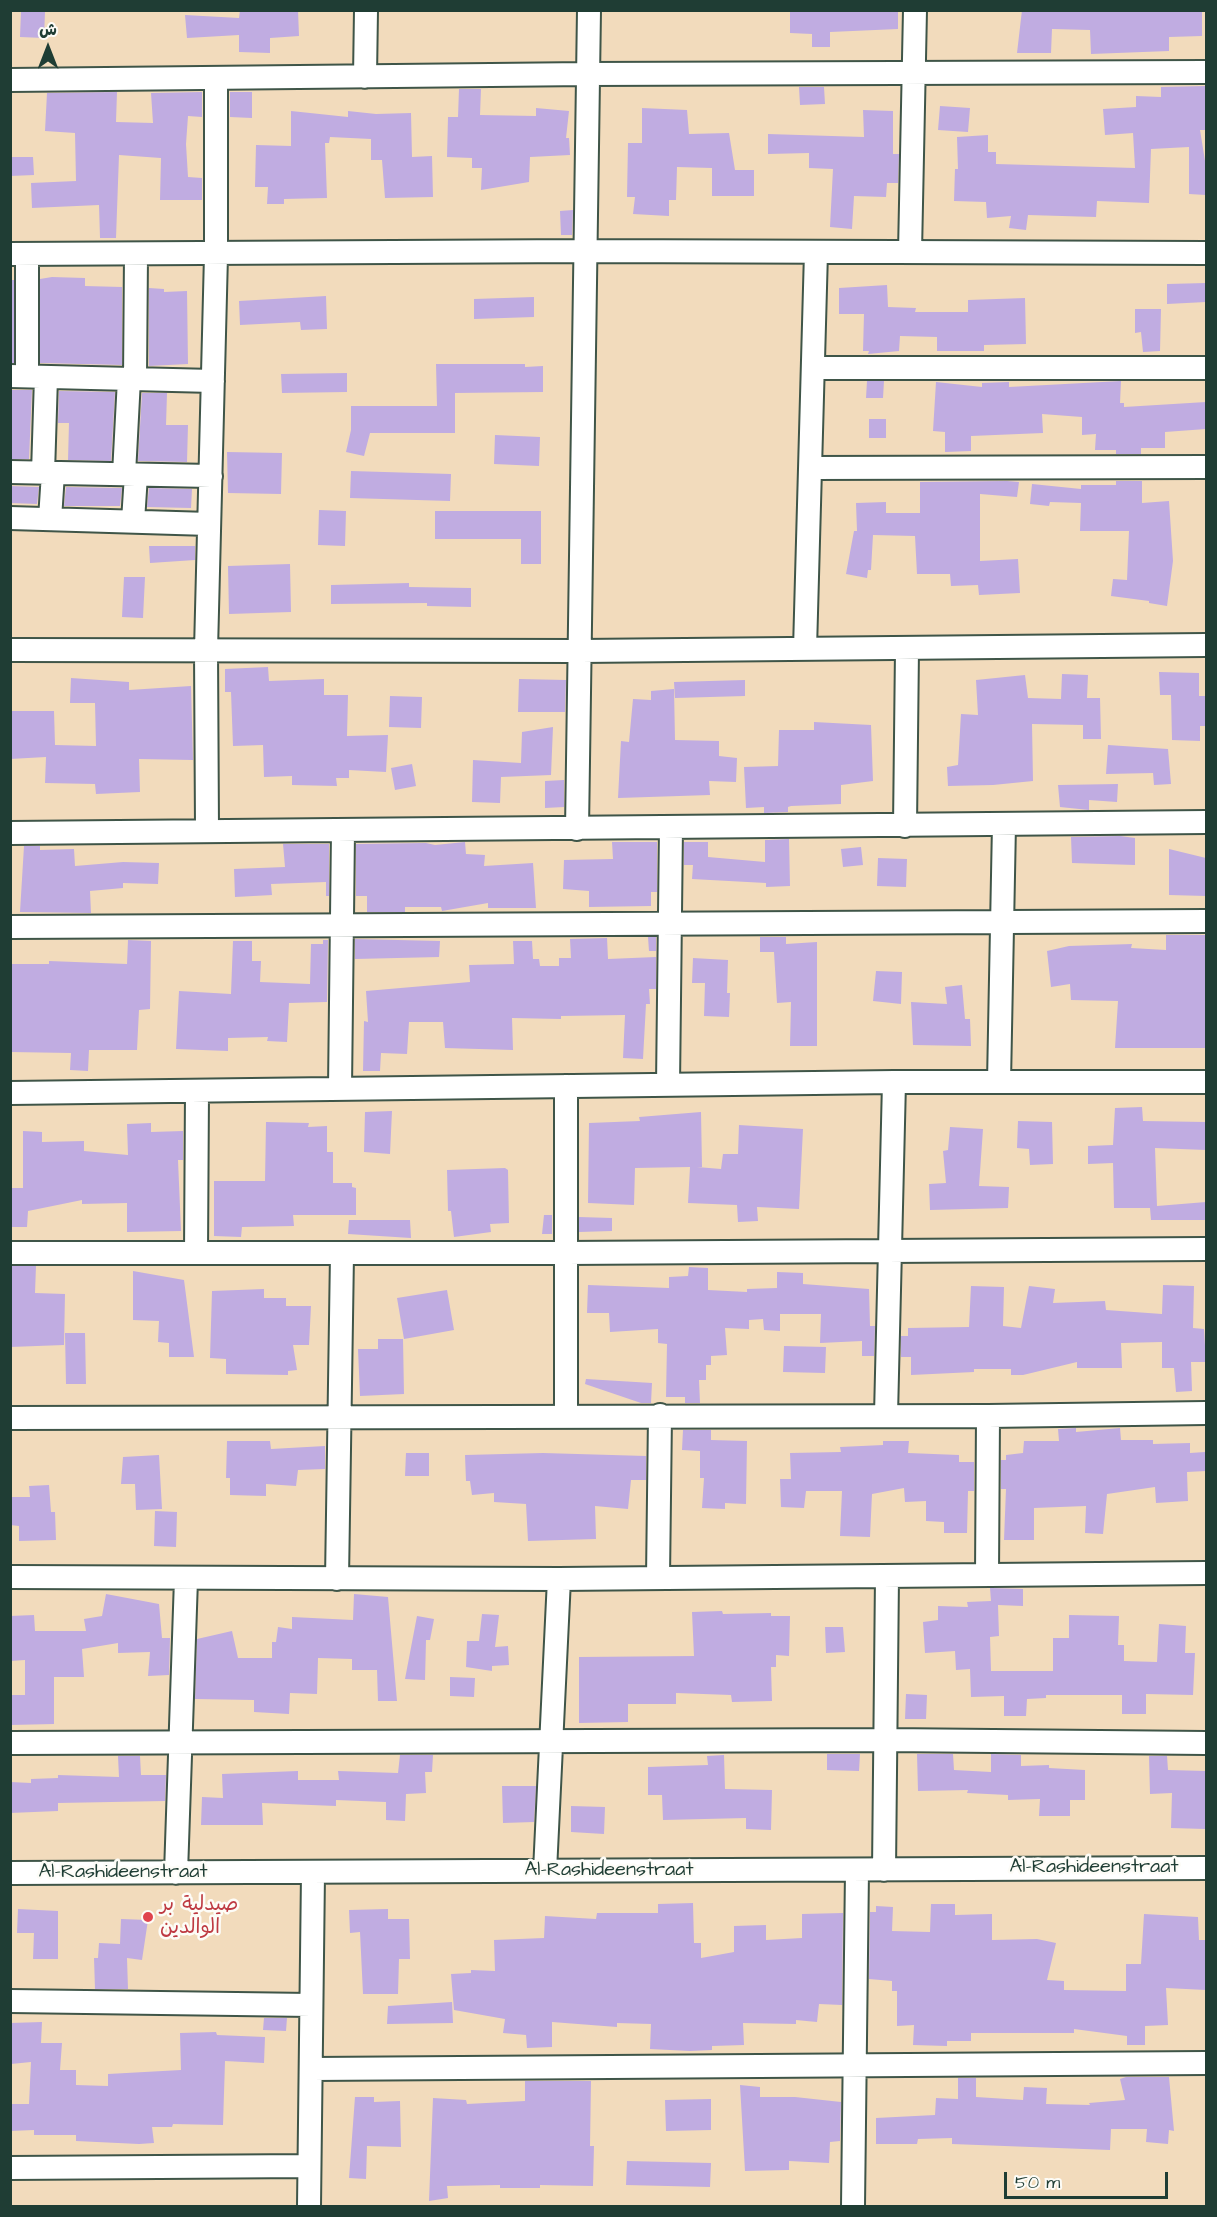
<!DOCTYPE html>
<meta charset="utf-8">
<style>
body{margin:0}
#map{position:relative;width:1217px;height:2217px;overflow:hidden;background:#f2dbbc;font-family:"Architects Daughter","Playpen Sans Arabic",sans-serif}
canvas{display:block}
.frame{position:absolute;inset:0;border:12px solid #1f3d34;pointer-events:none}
.north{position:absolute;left:18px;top:18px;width:60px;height:60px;-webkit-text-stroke:4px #fdfcf7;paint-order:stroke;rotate:0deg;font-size:16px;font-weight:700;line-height:24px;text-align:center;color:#1f3d34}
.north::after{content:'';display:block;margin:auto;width:21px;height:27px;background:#1f3d34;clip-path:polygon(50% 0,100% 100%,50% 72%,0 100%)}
.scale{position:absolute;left:1004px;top:2172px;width:164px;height:27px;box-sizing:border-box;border:3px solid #1f3d34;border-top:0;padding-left:8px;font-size:18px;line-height:21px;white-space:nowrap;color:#1f3d34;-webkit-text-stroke:4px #fdfcf7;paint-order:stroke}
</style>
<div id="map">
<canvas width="1217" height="2217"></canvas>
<div class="frame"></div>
<div class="north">ش</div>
<div class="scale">50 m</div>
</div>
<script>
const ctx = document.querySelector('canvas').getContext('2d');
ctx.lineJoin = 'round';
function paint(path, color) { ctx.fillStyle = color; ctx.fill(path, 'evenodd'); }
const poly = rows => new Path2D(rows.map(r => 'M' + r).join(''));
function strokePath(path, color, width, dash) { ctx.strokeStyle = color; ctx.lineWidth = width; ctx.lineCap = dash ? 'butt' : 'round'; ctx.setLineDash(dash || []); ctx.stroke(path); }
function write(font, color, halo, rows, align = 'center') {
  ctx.font = font + ' "Architects Daughter","Playpen Sans Arabic",sans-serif'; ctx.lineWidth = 5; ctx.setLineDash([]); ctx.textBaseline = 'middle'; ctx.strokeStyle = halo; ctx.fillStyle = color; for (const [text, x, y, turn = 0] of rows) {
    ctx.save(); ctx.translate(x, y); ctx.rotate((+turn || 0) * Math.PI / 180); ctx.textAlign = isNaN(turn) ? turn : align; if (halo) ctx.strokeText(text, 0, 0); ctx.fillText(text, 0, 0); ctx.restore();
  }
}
paint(poly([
 [240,10,298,10,299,36,270,38,270,53,239,52,239,35,187,38,185,15,239,18],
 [790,10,898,10,898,29,830,32,830,47,812,47,812,34,790,33],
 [1022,10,1202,11,1202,36,1169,37,1169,51,1091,54,1090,30,1052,29,1051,53,1017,53],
 [21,11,45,12,44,38,20,37],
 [1206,86,1206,130,1200,130,1206,167,1206,195,1189,194,1189,147,1151,149,1149,203,1097,201,1096,217,1028,215,1026,230,1009,228,1011,216,987,218,986,202,954,201,955,169,958,169,957,137,988,135,988,152,996,152,996,164,1135,168,1133,133,1105,135,1103,109,1136,107,1136,96,1161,97,1161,87],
 [799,87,824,87,825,104,800,105],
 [459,89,481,89,480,115,536,116,536,108,569,111,566,138,569,138,570,155,530,157,529,182,481,190,482,168,472,168,472,158,447,157,448,117,458,117],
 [117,92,116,122,153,123,151,93,202,92,202,117,188,116,186,144,188,177,202,178,202,200,160,200,161,158,119,155,116,238,100,238,99,205,32,208,31,183,76,181,75,133,45,131,47,93],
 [230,92,252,92,252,118,230,117],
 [940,106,970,108,968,132,938,130],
 [642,108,687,110,689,134,729,133,735,170,754,170,754,196,712,196,712,168,677,167,676,200,669,200,669,216,633,214,635,197,627,197,628,143,642,143],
 [863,110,893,111,893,154,899,154,898,183,887,183,886,197,854,196,852,229,830,227,833,169,809,168,809,153,768,154,768,134,864,137],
 [291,111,348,117,348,111,376,114,411,113,412,157,432,156,433,197,385,198,382,160,371,160,371,139,330,137,329,143,325,143,327,198,284,199,284,204,267,204,268,187,255,187,256,145,291,146],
 [10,157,33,157,34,175,10,176],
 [573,210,572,235,561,235,560,211],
 [52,277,85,278,85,286,122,287,122,365,40,363,40,279],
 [10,280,14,280,14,363,10,363],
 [1206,283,1206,302,1167,304,1167,284],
 [887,285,888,307,916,308,915,312,968,312,968,300,1025,298,1026,344,984,345,984,351,937,351,937,337,900,336,899,351,868,354,869,351,863,351,864,314,839,314,839,288],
 [149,288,164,289,164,292,187,291,188,364,149,366],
 [326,296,327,329,301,330,300,322,240,325,239,301],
 [534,297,534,317,474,319,474,299],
 [1135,309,1161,309,1160,351,1143,352,1141,332,1135,333],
 [436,364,525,364,525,367,543,366,543,392,455,393,455,433,370,433,364,456,346,452,351,430,351,406,437,406],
 [347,373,347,392,282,393,281,374],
 [867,381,884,381,883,398,866,398],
 [1121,381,1120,403,1124,403,1124,407,1206,402,1206,429,1165,432,1165,448,1141,448,1141,454,1116,454,1116,450,1095,450,1096,434,1082,435,1082,417,1042,414,1043,433,971,436,971,451,945,452,945,432,933,431,936,382,982,387,982,383,1009,382,1009,387],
 [10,390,32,390,29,459,10,459],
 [59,391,115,392,111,461,68,460,69,423,58,423],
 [142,393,167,393,166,425,188,425,187,462,138,461],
 [869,419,886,419,886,438,869,438],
 [495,435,540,437,539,466,494,464],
 [227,452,282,453,281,494,228,493],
 [351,471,451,474,450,501,350,498],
 [1007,481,1019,482,1017,497,980,494,980,561,1018,559,1020,593,979,595,978,585,951,586,950,574,917,574,915,536,873,535,871,570,868,570,867,578,846,574,854,531,857,531,856,503,886,502,886,513,920,513,920,482],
 [1116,481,1142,481,1142,503,1169,501,1173,561,1167,606,1149,603,1149,601,1111,596,1113,579,1127,580,1129,531,1080,531,1081,503,1050,502,1049,506,1030,504,1032,484,1081,489,1081,485,1116,485],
 [10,486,39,487,37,504,10,503],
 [66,487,122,488,120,506,64,506],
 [149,488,192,489,191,508,147,507],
 [319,510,346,511,345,546,318,545],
 [435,511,541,511,541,564,521,564,521,539,435,539],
 [149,546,195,546,195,560,150,563],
 [290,564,291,612,229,614,228,566],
 [124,577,145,577,143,618,122,617],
 [409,583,409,587,471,588,471,607,427,606,427,603,331,604,331,585],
 [268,667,269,681,324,679,324,695,348,695,347,736,388,735,386,772,349,770,349,778,336,778,337,786,292,785,292,776,264,777,263,745,233,746,231,692,225,692,225,669],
 [1159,672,1199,673,1199,696,1206,696,1206,726,1200,726,1200,741,1172,740,1171,695,1160,695],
 [1062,674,1088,675,1087,698,1100,698,1101,739,1083,739,1083,725,1032,724,1033,781,993,785,948,786,947,767,958,765,961,714,978,715,976,680,1025,675,1028,698,1061,699],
 [71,678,129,682,129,690,191,686,193,760,139,759,140,792,96,794,95,784,45,783,46,757,10,759,10,711,54,711,55,745,96,746,95,703,70,703],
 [519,679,566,680,565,712,518,712],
 [745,680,745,696,675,698,674,682],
 [674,689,675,740,719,741,719,756,737,758,736,782,709,781,710,795,618,798,621,741,629,742,633,699,651,700,651,691],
 [390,696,422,697,421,728,389,727],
 [814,722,871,725,873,781,841,785,841,804,791,806,788,807,788,812,764,813,764,807,746,808,744,767,778,766,779,730,814,730],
 [553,727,551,775,501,777,500,803,472,802,473,760,521,763,522,732],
 [1108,745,1168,749,1171,784,1154,785,1153,773,1106,774],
 [412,764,416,786,395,790,391,768],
 [564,780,564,807,545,808,545,781],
 [1118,784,1117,802,1089,800,1089,810,1060,807,1058,785],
 [1120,836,1135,838,1135,865,1072,863,1071,837],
 [789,839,790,886,766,887,766,883,692,879,693,865,684,865,684,842,708,842,708,857,765,862,765,840],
 [465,842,466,854,485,855,484,866,533,863,536,908,488,908,488,903,442,911,441,907,405,907,405,912,367,912,367,896,356,896,356,844,426,843,435,845],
 [612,842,657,842,657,892,651,892,651,906,589,907,589,891,563,889,564,860,613,859],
 [283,844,329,844,329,896,326,896,326,882,271,884,272,895,235,897,234,869,285,867],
 [24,846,40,846,40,850,74,849,75,866,123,862,159,863,158,884,123,883,123,888,90,891,91,913,20,912],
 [861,847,863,865,843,867,841,849],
 [1169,849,1206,858,1206,896,1169,895],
 [878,858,907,859,906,887,877,886],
 [1166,935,1206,935,1206,1048,1115,1048,1118,1001,1071,1000,1070,984,1051,987,1047,951,1069,946,1132,944,1131,948,1166,950],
 [648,937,656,937,656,951,649,951],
 [760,937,786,937,786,944,817,942,817,1046,790,1046,791,1002,777,1003,774,952,760,952],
 [607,938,608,959,656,957,656,989,649,989,650,1004,646,1004,643,1059,623,1058,625,1015,561,1016,561,1019,512,1018,513,1050,445,1048,443,1022,409,1022,407,1054,381,1053,380,1071,363,1071,364,1021,368,1022,366,991,470,982,469,965,514,964,513,941,532,941,533,959,539,959,540,966,559,966,559,958,571,958,570,939],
 [355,939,440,941,439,957,355,959],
 [128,940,151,941,150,1009,139,1010,137,1050,89,1050,88,1071,70,1070,71,1053,10,1052,10,964,49,964,49,961,127,964],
 [323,940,328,940,327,1002,289,1003,287,1042,267,1041,268,1037,228,1038,228,1051,176,1049,179,991,231,994,233,941,252,941,252,961,261,961,260,982,310,984,311,944,323,944],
 [693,958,728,960,727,993,730,993,729,1017,704,1016,705,983,692,983],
 [876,971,902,972,901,1004,873,1001],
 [962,985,965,1019,970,1019,971,1046,913,1045,911,1002,947,1004,945,987],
 [1142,1107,1143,1121,1206,1122,1206,1150,1155,1148,1157,1206,1206,1202,1206,1220,1151,1220,1150,1208,1114,1208,1113,1163,1088,1164,1088,1146,1113,1145,1115,1108],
 [392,1111,390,1154,364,1152,365,1112],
 [701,1112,702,1167,697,1167,721,1169,723,1154,738,1154,739,1125,803,1129,799,1209,757,1207,758,1221,738,1222,737,1205,688,1203,690,1167,635,1168,634,1205,588,1203,589,1123,640,1121,639,1117],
 [1018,1121,1052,1122,1053,1164,1030,1165,1029,1149,1017,1148],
 [266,1122,309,1123,308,1127,327,1126,327,1152,333,1152,333,1183,352,1183,352,1187,356,1188,356,1215,293,1215,294,1226,242,1227,241,1237,214,1236,214,1181,265,1181],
 [151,1123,151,1132,183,1131,183,1160,178,1160,181,1231,127,1232,127,1203,82,1204,82,1200,28,1211,27,1227,10,1227,10,1188,23,1188,23,1131,42,1132,42,1142,84,1141,84,1151,128,1155,127,1124],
 [950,1127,983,1129,979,1186,1009,1187,1008,1208,930,1210,929,1184,946,1183,943,1151,948,1150],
 [505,1168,508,1170,509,1223,490,1224,491,1232,454,1237,451,1211,448,1211,447,1170],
 [544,1215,552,1215,552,1234,542,1234],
 [579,1217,612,1218,612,1231,579,1232],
 [349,1220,410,1220,411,1238,348,1234],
 [10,1266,36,1266,35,1293,65,1294,64,1345,10,1347],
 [689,1267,708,1268,708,1290,747,1292,747,1289,777,1288,777,1272,803,1273,803,1284,869,1289,870,1326,875,1326,874,1356,862,1356,862,1341,820,1343,821,1314,780,1314,780,1331,764,1330,763,1319,749,1320,749,1329,725,1328,727,1355,711,1356,711,1365,706,1365,706,1380,699,1380,700,1403,685,1403,685,1397,666,1397,667,1344,658,1343,658,1329,610,1332,609,1313,587,1313,588,1285,669,1288,669,1277,688,1276],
 [133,1271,184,1280,194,1357,169,1357,169,1343,158,1342,159,1321,133,1320],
 [1163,1285,1194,1286,1193,1328,1204,1329,1206,1362,1191,1362,1192,1391,1176,1392,1174,1368,1162,1368,1162,1342,1121,1343,1122,1368,1077,1368,1077,1362,1023,1375,1011,1375,1011,1369,974,1369,974,1372,911,1375,911,1357,901,1357,901,1336,908,1336,908,1328,969,1327,971,1286,1004,1287,1003,1326,1021,1328,1029,1286,1055,1289,1053,1303,1105,1301,1106,1310,1162,1314],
 [264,1289,264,1298,286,1298,286,1306,311,1306,309,1345,293,1345,297,1370,288,1371,288,1375,226,1374,226,1359,210,1358,212,1291],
 [447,1290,454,1330,404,1339,397,1298],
 [65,1333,85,1333,86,1384,66,1384],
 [378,1339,403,1339,404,1394,360,1396,358,1349,378,1349],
 [784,1346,826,1347,825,1373,783,1372],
 [586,1379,652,1383,651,1403,641,1403,585,1384],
 [1076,1428,1076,1432,1120,1428,1121,1440,1153,1440,1153,1444,1190,1443,1190,1453,1205,1452,1206,1471,1187,1472,1188,1501,1156,1503,1155,1487,1107,1494,1103,1534,1085,1533,1086,1506,1034,1508,1034,1540,1004,1540,1006,1489,1001,1489,1001,1460,1006,1460,1006,1455,1023,1453,1024,1441,1059,1441,1058,1429],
 [683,1430,711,1430,711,1440,747,1441,746,1504,725,1503,725,1509,702,1508,704,1478,700,1478,700,1451,682,1450],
 [227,1441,270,1441,271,1449,325,1446,325,1469,298,1470,296,1486,266,1484,266,1496,230,1495,230,1478,226,1478],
 [883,1441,909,1441,908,1453,959,1455,959,1462,974,1462,974,1491,968,1491,967,1533,944,1533,944,1522,926,1521,926,1501,905,1502,904,1488,872,1494,870,1537,840,1536,842,1491,806,1491,804,1508,781,1507,780,1479,791,1479,790,1453,841,1452,840,1447,883,1445],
 [406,1453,429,1453,429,1476,405,1476],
 [543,1453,646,1456,646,1480,631,1480,628,1509,595,1506,596,1539,528,1541,526,1504,494,1502,494,1493,472,1495,470,1481,466,1481,465,1455],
 [159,1455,162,1509,136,1510,135,1484,121,1484,123,1457],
 [49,1485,51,1512,55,1512,56,1540,19,1541,19,1526,10,1525,10,1497,30,1497,29,1486],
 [155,1511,177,1512,176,1547,154,1546],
 [990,1588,1023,1589,1023,1606,998,1605,999,1636,990,1637,991,1671,1053,1671,1053,1638,1069,1638,1069,1615,1119,1616,1118,1645,1124,1645,1124,1661,1157,1662,1159,1624,1186,1626,1185,1653,1195,1653,1193,1695,1146,1694,1146,1714,1122,1714,1122,1695,1046,1695,1046,1698,1027,1699,1026,1716,1004,1716,1004,1696,971,1697,970,1669,956,1670,955,1651,925,1653,923,1622,938,1620,938,1606,968,1607,967,1602,991,1601],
 [106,1594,159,1604,162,1638,170,1638,169,1675,148,1676,150,1652,118,1653,118,1643,82,1649,84,1677,54,1677,54,1724,10,1725,10,1695,25,1695,25,1660,10,1661,10,1616,34,1615,35,1631,86,1631,84,1619,102,1616],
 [354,1594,388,1597,397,1701,378,1701,377,1670,352,1670,352,1659,318,1658,317,1694,290,1693,289,1714,254,1712,254,1700,195,1699,197,1639,232,1631,238,1658,272,1658,272,1642,276,1642,278,1627,292,1629,292,1617,353,1620],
 [722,1611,723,1614,771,1613,771,1616,790,1616,789,1656,776,1655,776,1667,771,1667,772,1701,732,1702,731,1695,676,1693,676,1704,628,1704,628,1722,579,1723,579,1657,694,1656,692,1612],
 [482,1614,499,1615,495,1647,508,1646,509,1665,492,1666,492,1671,466,1667,467,1641,479,1641],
 [417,1616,434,1619,430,1640,426,1640,425,1680,405,1679],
 [825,1627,843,1627,845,1652,826,1653],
 [450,1677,475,1678,474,1697,450,1696],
 [906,1694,927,1695,926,1719,905,1719],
 [827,1754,860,1754,859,1771,827,1770],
 [917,1754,953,1754,954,1770,991,1772,991,1754,1021,1755,1021,1766,1049,1765,1049,1768,1085,1770,1085,1800,1070,1800,1070,1816,1039,1816,1040,1799,1008,1800,1008,1795,967,1793,968,1790,918,1791],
 [400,1755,433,1755,432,1772,425,1772,426,1793,406,1794,405,1821,386,1820,386,1802,336,1800,336,1806,262,1803,263,1825,201,1825,202,1797,223,1798,222,1774,298,1771,298,1780,339,1780,338,1771,398,1773],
 [724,1755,725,1789,772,1790,771,1830,746,1829,746,1818,663,1820,662,1795,648,1795,648,1767,708,1765,707,1756],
 [118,1756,140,1756,141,1775,166,1775,165,1801,58,1803,58,1811,10,1813,10,1782,31,1783,31,1779,58,1778,58,1775,119,1777],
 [1149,1756,1167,1756,1168,1770,1206,1771,1205,1829,1171,1828,1172,1793,1150,1794],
 [502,1786,536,1786,534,1822,503,1823],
 [571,1806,605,1807,604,1834,571,1832],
 [693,1903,694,1943,701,1943,701,1958,734,1952,734,1926,766,1925,766,1940,802,1938,802,1914,843,1913,842,2005,819,2004,817,2022,796,2020,796,2024,743,2023,744,2045,712,2046,712,2050,690,2051,650,2049,651,2024,617,2023,617,2027,552,2022,552,2047,527,2048,526,2035,503,2033,505,2019,454,2010,451,1974,471,1973,471,1970,495,1971,494,1940,544,1938,545,1916,596,1919,597,1913,658,1913,658,1904],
 [931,1904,955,1904,955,1915,992,1914,992,1940,1037,1939,1056,1943,1047,1980,1064,1981,1064,1990,1126,1991,1126,1964,1141,1964,1144,1914,1198,1917,1199,1940,1206,1940,1206,1990,1166,1988,1168,2025,1145,2026,1145,2045,1127,2045,1127,2036,1074,2029,1074,2033,971,2033,971,2041,947,2041,947,2046,913,2045,914,2025,897,2026,897,1991,892,1991,892,1981,869,1979,870,1912,876,1912,876,1906,893,1907,892,1931,930,1932],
 [18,1909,58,1911,58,1959,33,1959,34,1933,17,1933],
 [388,1909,388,1919,409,1919,410,1959,399,1959,398,1994,363,1994,360,1932,350,1933,349,1910],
 [121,1919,148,1920,142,1960,127,1958,128,1989,95,1989,94,1958,98,1958,99,1943,120,1944],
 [452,2002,453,2023,387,2024,388,2006],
 [264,2018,287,2018,286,2031,263,2030],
 [42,2022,41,2043,62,2043,60,2070,76,2070,76,2085,108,2086,108,2074,181,2070,180,2033,216,2032,217,2035,265,2037,264,2063,225,2061,223,2125,173,2124,172,2127,152,2127,154,2143,139,2144,76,2141,76,2135,34,2135,34,2130,10,2131,10,2104,29,2104,31,2062,11,2064,10,2023],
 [1126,2077,1169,2077,1174,2131,1169,2130,1168,2144,1146,2142,1147,2129,1111,2129,1110,2150,952,2144,952,2138,918,2139,917,2144,876,2144,876,2118,935,2115,936,2098,958,2099,958,2078,976,2078,976,2097,1023,2100,1024,2087,1047,2088,1046,2104,1090,2105,1089,2103,1125,2100,1120,2079],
 [525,2081,591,2081,590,2146,594,2146,593,2186,540,2185,540,2188,500,2188,500,2185,447,2186,448,2198,429,2201,433,2098,466,2100,467,2104,525,2101],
 [740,2085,760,2087,760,2097,795,2097,841,2102,840,2141,830,2142,829,2163,789,2161,789,2170,745,2171],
 [355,2097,374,2097,374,2102,400,2101,401,2147,367,2146,366,2179,349,2178],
 [711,2099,711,2130,666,2131,665,2100],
 [627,2161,711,2163,710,2187,626,2185]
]), '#c0ace1');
const minor = poly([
 [365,77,366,10],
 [10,80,587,74,1206,72],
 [910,252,915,10],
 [10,254,585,251,1206,253],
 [813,368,1206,368],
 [10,376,213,381],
 [27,376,27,255],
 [135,379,136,255],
 [812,468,1206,467],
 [10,472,211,476],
 [43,473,46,377],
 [124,474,129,379],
 [10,518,209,524],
 [50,519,53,473],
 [133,521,136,475],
 [805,649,816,252],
 [10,650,581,651,1206,645],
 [905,826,907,649],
 [577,829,589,10],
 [207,830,206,650,216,255,216,79],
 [10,833,1206,822],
 [10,927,1206,921],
 [999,1082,1004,824],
 [668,1085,671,827],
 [340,1088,343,831],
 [10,1093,894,1082,1206,1082],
 [10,1253,566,1253,1206,1249],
 [196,1253,197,1091],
 [886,1415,894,1082],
 [566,1417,566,1086],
 [10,1418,988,1416,1206,1413],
 [987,1575,988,1416],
 [10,1577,559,1579,1206,1573],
 [658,1578,660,1415],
 [337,1579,342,1254],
 [10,1743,887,1740,1206,1743],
 [884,1870,887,1576],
 [545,1871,559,1579],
 [10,1873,1206,1868],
 [176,1873,186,1579],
 [10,2001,311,2005],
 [312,2069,1206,2063],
 [10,2168,308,2166],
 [309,2206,313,1873],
 [853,2206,857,1870]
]);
strokePath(minor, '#3f5548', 26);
strokePath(minor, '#fff', 22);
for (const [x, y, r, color] of [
 [148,1917,6,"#e0444e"]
]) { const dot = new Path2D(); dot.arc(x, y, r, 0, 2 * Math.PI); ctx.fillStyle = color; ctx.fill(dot); strokePath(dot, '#fdfcf7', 2); }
write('20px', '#1f3d34', '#fdfcf7', [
 ["Al-Rashideenstraat",1094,1868],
 ["Al-Rashideenstraat",609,1871],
 ["Al-Rashideenstraat",123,1873]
]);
write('20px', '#be3a42', '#fdfcf7', [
 ["صيدلية بر",160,1906],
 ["الوالدين",160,1929]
], 'left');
</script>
